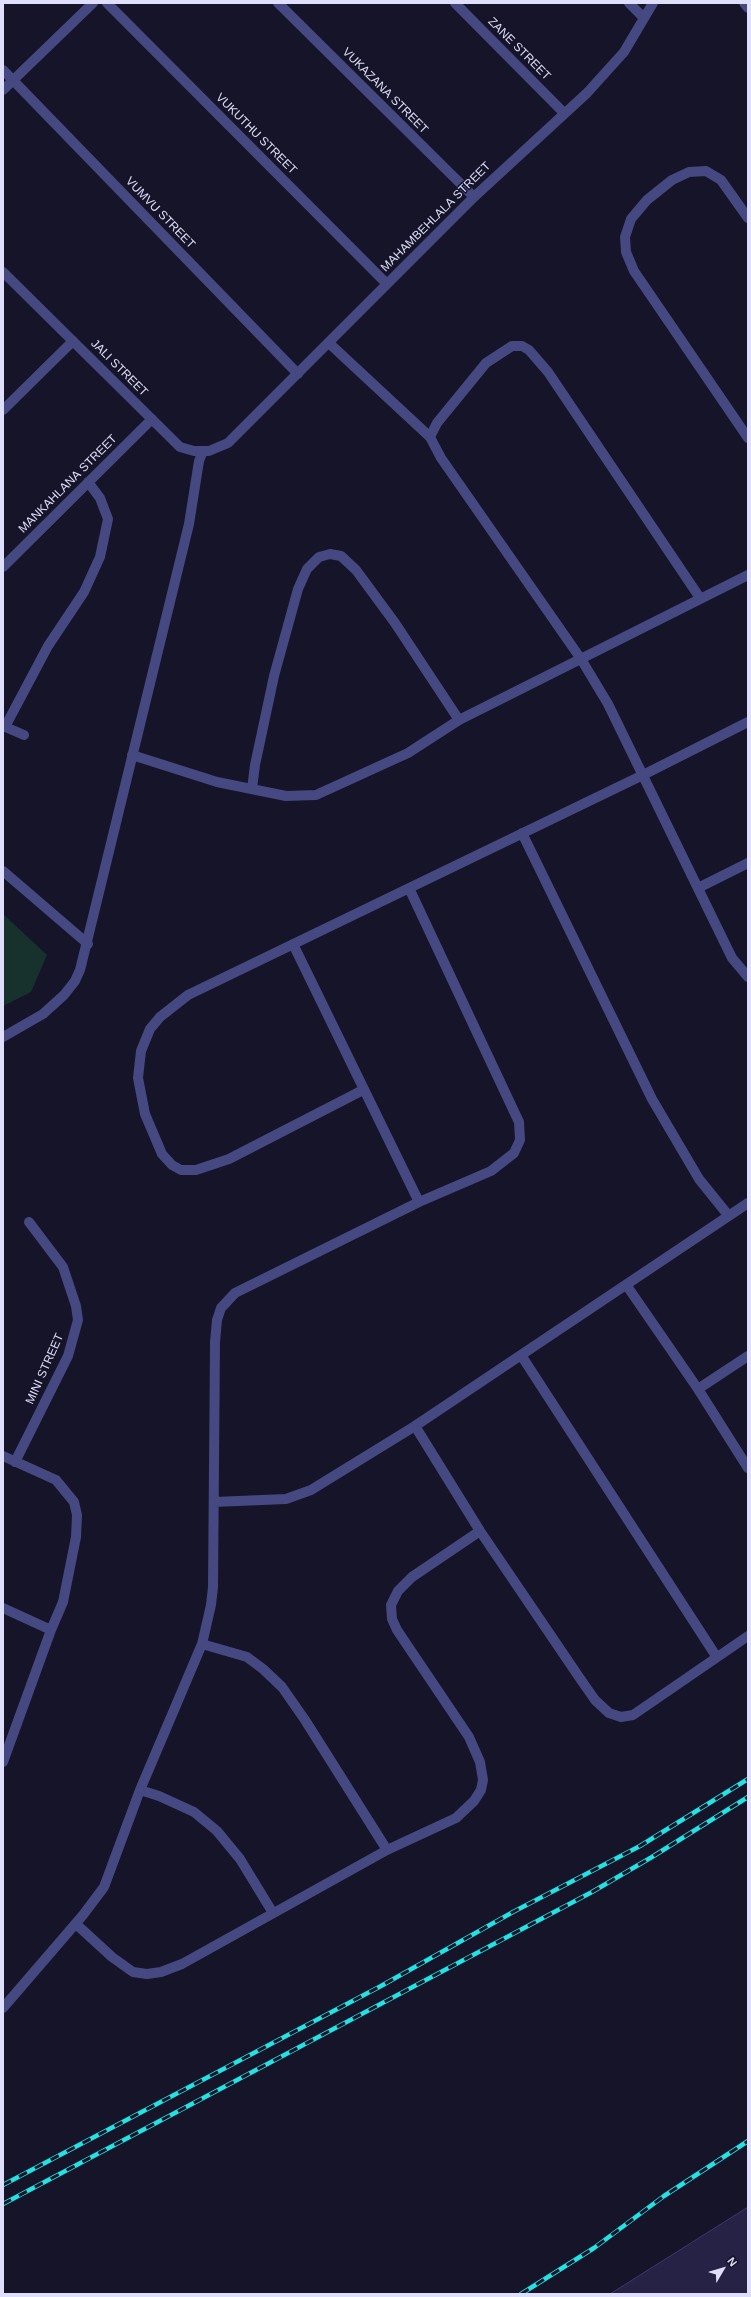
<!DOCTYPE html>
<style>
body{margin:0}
#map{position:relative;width:751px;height:2297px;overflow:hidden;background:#151428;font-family:Helvetica,sans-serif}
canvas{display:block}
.frame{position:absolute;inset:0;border:4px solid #dfdefb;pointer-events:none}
.north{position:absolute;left:703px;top:2249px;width:40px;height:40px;-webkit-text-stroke:3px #151428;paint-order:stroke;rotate:52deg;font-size:11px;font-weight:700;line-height:16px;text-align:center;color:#dfdefb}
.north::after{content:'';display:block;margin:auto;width:14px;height:18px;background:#dfdefb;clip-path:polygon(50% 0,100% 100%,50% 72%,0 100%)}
</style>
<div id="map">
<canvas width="751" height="2297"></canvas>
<div class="frame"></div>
<div class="north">N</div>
</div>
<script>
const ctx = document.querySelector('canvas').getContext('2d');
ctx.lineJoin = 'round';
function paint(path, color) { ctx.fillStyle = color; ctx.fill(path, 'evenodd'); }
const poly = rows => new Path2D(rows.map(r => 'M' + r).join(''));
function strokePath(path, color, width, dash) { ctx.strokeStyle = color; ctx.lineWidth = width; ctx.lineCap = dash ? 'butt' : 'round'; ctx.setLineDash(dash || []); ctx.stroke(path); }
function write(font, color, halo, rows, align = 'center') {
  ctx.font = font + ' Helvetica,sans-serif'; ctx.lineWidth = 3; ctx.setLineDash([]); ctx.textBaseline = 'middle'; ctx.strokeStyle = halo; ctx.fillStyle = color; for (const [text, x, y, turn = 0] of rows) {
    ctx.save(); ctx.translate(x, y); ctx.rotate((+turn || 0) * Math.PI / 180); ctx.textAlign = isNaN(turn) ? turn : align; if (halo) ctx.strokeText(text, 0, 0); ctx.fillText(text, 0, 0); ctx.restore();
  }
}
paint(poly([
 [3,914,47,955,31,992,3,1006]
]), '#17312d');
const building = poly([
 [748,2207,748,2294,610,2294,748,2207]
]);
paint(building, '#262246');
strokePath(building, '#3d376f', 1);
strokePath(poly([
 [107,3,387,284],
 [278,3,474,197],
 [455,3,564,113],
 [629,3,644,18],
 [744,3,748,8],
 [3,70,298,374],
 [3,90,93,3],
 [748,218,721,180,706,171,689,172,672,180,647,200,631,219,625,237,626,252,634,271,748,438],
 [3,272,180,447,194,451,209,451,228,443,474,197,587,93,624,52,653,3],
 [330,344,430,437],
 [3,410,73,341],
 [3,567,152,419],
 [700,598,548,372,529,350,522,346,512,346,486,363,437,423,430,437,441,458,581,659,608,704,732,958,748,977],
 [3,726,24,735],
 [5,727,48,646,84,592,100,557,108,519,100,498,88,482],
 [132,755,217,782,286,796,316,795,408,753,459,720,748,575],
 [252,789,255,765,274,676,298,589,307,569,319,557,330,554,341,556,356,570,395,623,459,720],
 [522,833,652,1099,699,1179,728,1215],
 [3,871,88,944],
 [698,888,748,863],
 [293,944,419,1202],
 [3,1037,43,1014,64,995,75,981,80,970,189,524,199,461,203,451],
 [363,1090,229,1159,196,1170,181,1170,172,1165,162,1154,145,1114,138,1078,141,1051,150,1029,160,1017,188,995,643,775,748,722],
 [627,1286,698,1389,748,1468],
 [521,1355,716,1656],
 [698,1389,748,1356],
 [415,1426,480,1531,579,1677,595,1700,609,1713,621,1717,633,1715,748,1636],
 [3,1456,56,1480,74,1502,77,1515,76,1537,63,1602,51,1630,3,1762],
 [15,1462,68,1356,78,1320,76,1306,63,1267,29,1222],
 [214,1502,286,1499,311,1490,415,1426,748,1203],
 [3,1608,51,1630],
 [202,1644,247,1657,263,1669,282,1687,305,1720,387,1850],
 [140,1790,159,1796,194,1812,217,1831,240,1859,273,1913],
 [76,1924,112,1957,133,1972,147,1974,161,1972,182,1964,387,1850,456,1818,474,1801,481,1790,483,1780,480,1762,469,1737,397,1630,392,1619,391,1605,398,1591,412,1577,480,1531],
 [3,2008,83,1915,104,1887,140,1790,202,1644,211,1605,213,1587,215,1342,217,1320,221,1308,235,1293,419,1202,491,1171,514,1153,520,1140,519,1122,409,888]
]), '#454881', 10);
const rail = poly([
 [3,2185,381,1986,513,1912,640,1846,748,1779],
 [3,2204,592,1892,652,1857,748,1797],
 [521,2294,594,2248,664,2196,748,2141]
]);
strokePath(rail, '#22e2e3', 4.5);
strokePath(rail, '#151428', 3, [9]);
write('12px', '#dfdefb', '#151428', [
 ["ZANE STREET",519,49,45],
 ["VUKAZANA STREET",385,91,45],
 ["VUKUTHU STREET",256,134,45],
 ["VUMVU STREET",160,213,46],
 ["MAHAMBEHLALA STREET",436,217,-45],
 ["JALI STREET",119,368,45],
 ["MANKAHLANA STREET",68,484,-45],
 ["MINI STREET",45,1369,-66]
]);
</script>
